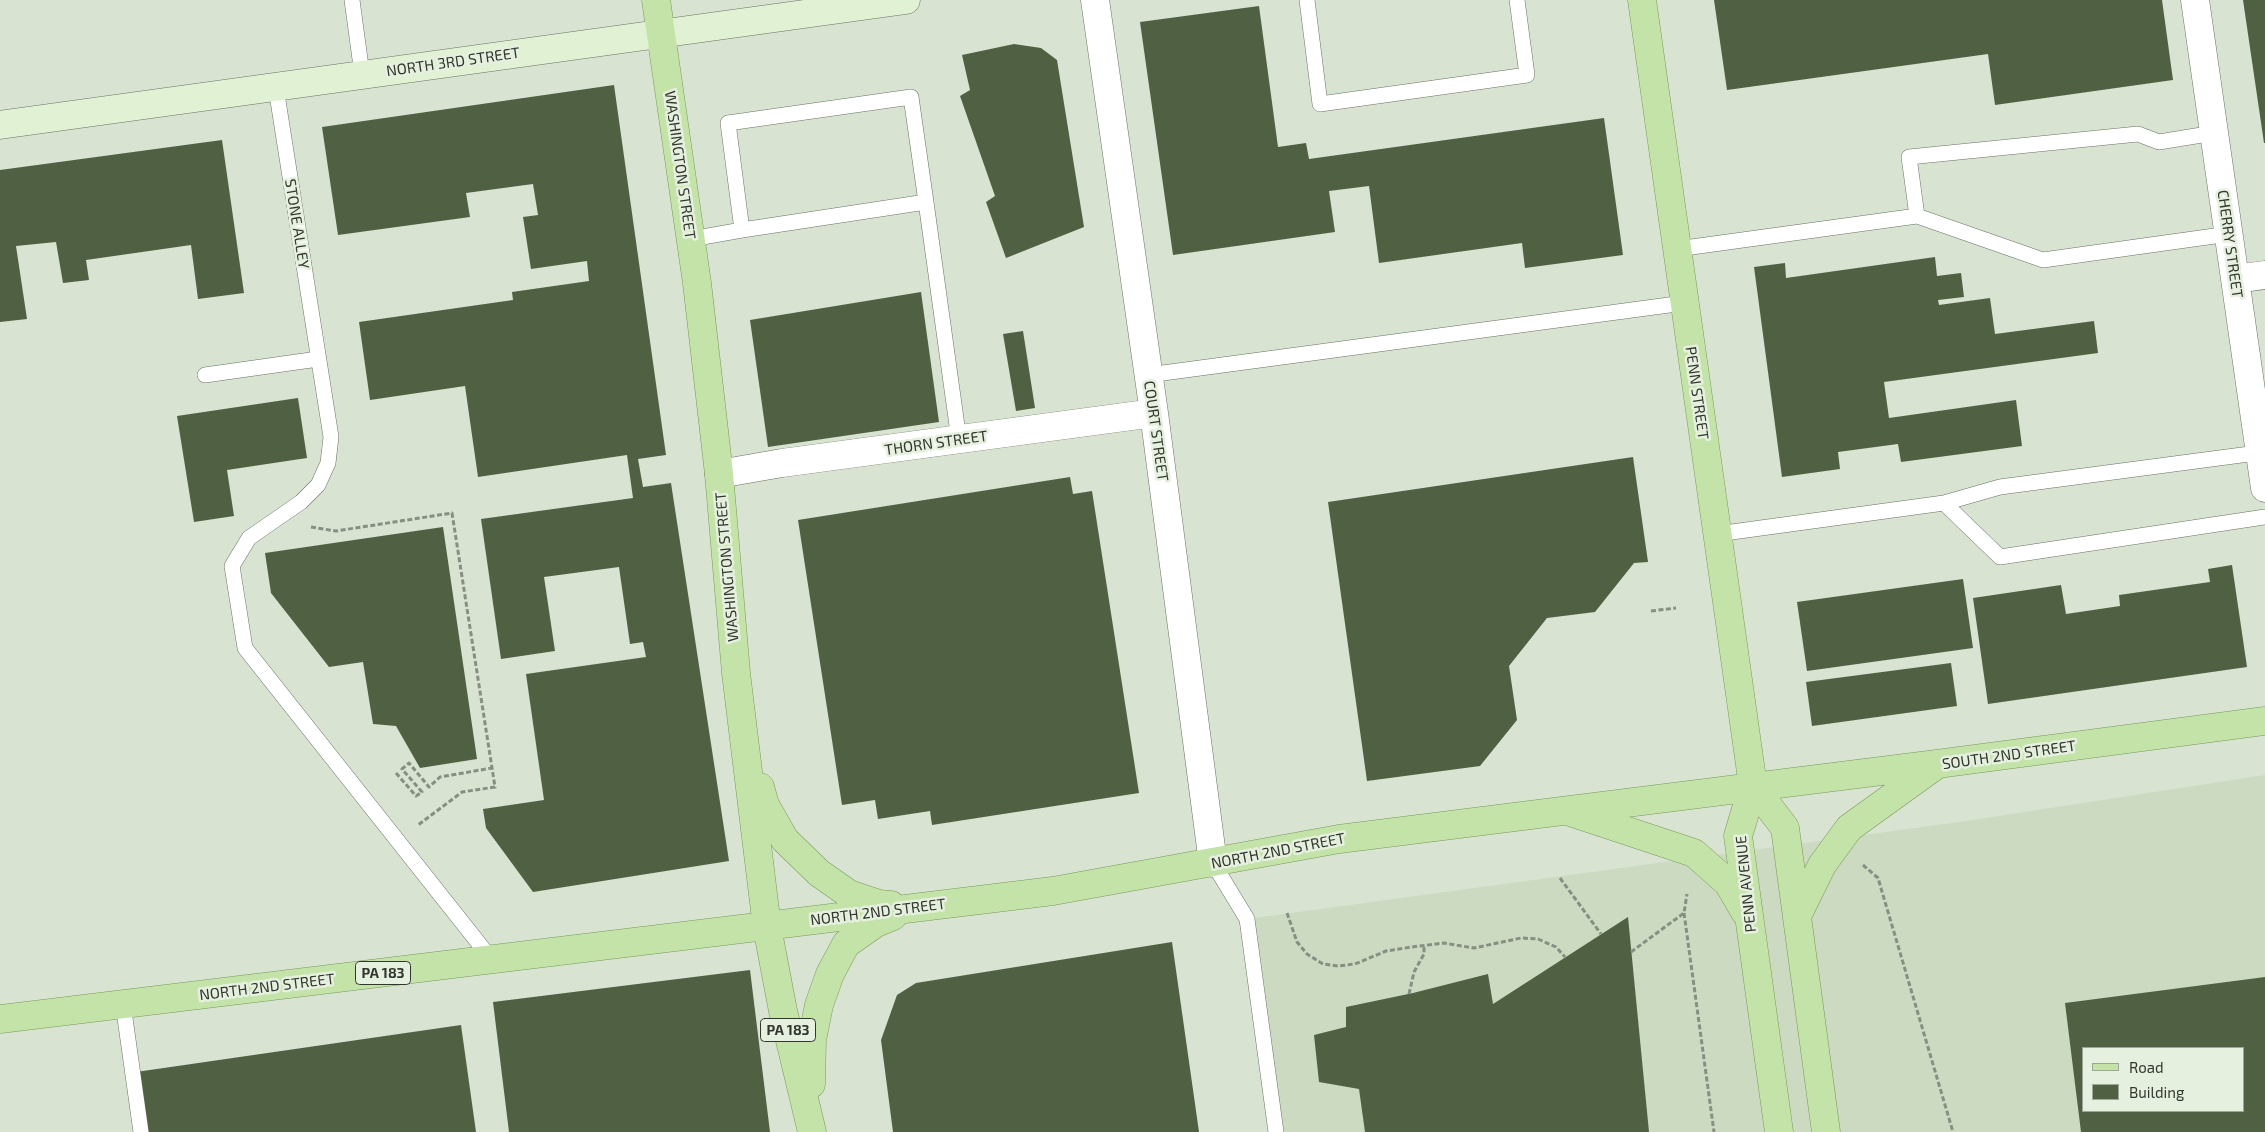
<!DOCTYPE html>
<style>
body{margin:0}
#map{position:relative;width:2265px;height:1132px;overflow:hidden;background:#d9e3d2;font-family:"Exo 2",sans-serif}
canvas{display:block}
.legend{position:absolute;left:2082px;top:1047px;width:162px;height:65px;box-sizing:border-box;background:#e6f0df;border:1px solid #9ea699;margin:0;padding:6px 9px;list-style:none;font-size:15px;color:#32362f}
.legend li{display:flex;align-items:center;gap:10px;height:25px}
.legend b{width:25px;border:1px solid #9ea699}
</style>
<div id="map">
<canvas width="2265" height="1132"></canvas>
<ul class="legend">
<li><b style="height:6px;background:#c4e3a9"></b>Road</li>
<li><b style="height:14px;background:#506143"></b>Building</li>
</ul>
</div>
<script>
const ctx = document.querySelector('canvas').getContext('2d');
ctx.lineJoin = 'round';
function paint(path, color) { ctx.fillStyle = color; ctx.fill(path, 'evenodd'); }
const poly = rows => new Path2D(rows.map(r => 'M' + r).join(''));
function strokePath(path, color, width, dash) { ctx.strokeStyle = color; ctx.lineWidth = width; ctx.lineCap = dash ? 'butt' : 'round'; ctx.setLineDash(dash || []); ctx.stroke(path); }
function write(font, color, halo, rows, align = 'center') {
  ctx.font = font + ' "Exo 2",sans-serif'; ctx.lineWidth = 5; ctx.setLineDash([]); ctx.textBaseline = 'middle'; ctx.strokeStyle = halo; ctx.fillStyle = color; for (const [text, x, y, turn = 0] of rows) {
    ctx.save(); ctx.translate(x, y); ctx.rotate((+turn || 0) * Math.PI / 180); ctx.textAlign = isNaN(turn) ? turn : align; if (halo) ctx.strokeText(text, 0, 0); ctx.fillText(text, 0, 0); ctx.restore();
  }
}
paint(poly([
 [2265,775,2265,1132,1273,1132,1247,919,1966,821],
 [2084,1048,2244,1048,2244,1111,2084,1111]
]), '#ccdac2');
paint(poly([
 [1714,0,2162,0,2173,80,1995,105,1988,54,1727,90],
 [2243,0,2265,0,2265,143,2264,143],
 [1259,6,1278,147,1306,143,1309,159,1604,118,1623,255,1525,268,1522,243,1379,263,1369,186,1329,191,1335,232,1173,255,1140,22],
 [1014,44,1041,48,1057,60,1084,227,1006,258,986,202,995,196,960,96,970,90,962,55],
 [614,85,666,455,638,459,643,487,671,483,729,861,533,892,486,828,483,809,544,800,526,674,646,657,643,642,630,644,619,567,544,577,555,651,501,659,481,519,633,498,627,455,478,477,465,386,370,400,359,322,513,300,512,292,589,281,587,261,531,269,523,217,538,215,533,184,466,193,470,217,338,235,322,127],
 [222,140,244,293,198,299,191,245,86,260,89,280,63,283,56,242,16,246,27,319,0,322,0,170],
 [1935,257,1937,276,1961,273,1964,297,1938,300,1939,305,1990,298,1995,334,2094,321,2098,353,1884,382,1889,418,2016,400,2022,446,1901,462,1898,444,1838,452,1840,469,1782,477,1754,267,1785,263,1786,278],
 [921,292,939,422,768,447,750,320],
 [1023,331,1035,408,1016,411,1003,334],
 [298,398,307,458,227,470,234,516,194,522,177,416],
 [1633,457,1648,562,1634,563,1595,612,1547,618,1509,666,1517,720,1480,766,1367,781,1328,502],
 [1070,477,1073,494,1092,491,1139,793,932,825,930,811,878,819,875,800,842,805,798,520],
 [443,527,477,759,420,768,396,726,373,724,363,662,329,667,271,593,265,553],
 [2232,565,2247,667,1988,704,1973,598,2061,585,2066,614,2120,606,2119,595,2210,582,2208,569],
 [1963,579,1973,648,1807,671,1797,602],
 [1951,663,1957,706,1812,726,1806,682],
 [1628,917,1649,1132,1365,1132,1359,1089,1319,1082,1314,1035,1346,1027,1346,1007,1413,993,1488,974,1493,1004],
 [1172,942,1199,1132,893,1132,881,1040,897,995,916,983],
 [750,970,770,1132,509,1132,493,1002],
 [2265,977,2265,1132,2081,1132,2065,1003],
 [2084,1048,2244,1048,2244,1111,2084,1111],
 [461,1025,476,1132,145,1132,136,1072]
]), '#506143');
const lane = poly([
 [352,0,362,74],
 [1307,0,1320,104,1527,75,1517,0],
 [276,88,331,437,328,463,318,485,301,502,249,538,232,566,245,648,492,960],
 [926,202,742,230,728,123,911,97,926,202,959,440],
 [1917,216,1909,157,2138,134,2159,142,2214,133],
 [691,239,742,230],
 [1677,249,1917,216,2043,260,2229,234],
 [205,375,318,359],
 [1148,375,1684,303],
 [1944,503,2000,487,2265,452],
 [1717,534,1944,503,2000,557,2265,517],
 [1213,863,1247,919,1276,1132],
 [123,1004,141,1132]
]);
const street = poly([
 [1095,0,1154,413,1213,863],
 [2195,0,2265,488],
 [2235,279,2265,275],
 [719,474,782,463,1154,413]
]);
const secondary = poly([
 [0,125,906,0]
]);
const primary = poly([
 [656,0,697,283,719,474,736,673,767,927,783,1011,812,1132],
 [1642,0,1753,786,1738,836,1779,1132],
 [1753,786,1785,828,1826,1132],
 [760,787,765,805,785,840,819,873,849,894,879,904,891,905],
 [1570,812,1694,853,1728,883,1745,912],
 [1797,916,1822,865,1849,828,1935,766],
 [0,1019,1053,891,1339,839,1937,764,2265,721],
 [811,1084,812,1040,819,1005,830,974,846,944,876,923,893,916]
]);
strokePath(lane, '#697263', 16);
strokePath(street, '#697263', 29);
strokePath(secondary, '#697263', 29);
strokePath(primary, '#779a59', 29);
strokePath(poly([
 [311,527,336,531,452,513,495,787,462,792,418,825],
 [1651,611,1676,608],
 [396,773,416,796,422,792,402,769,409,763,429,787,440,777,492,768],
 [1863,865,1878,878,1953,1132],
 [1560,878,1601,934],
 [1287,913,1297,942,1307,954,1323,964,1338,966,1355,964,1386,951,1412,947,1444,943,1474,948,1521,938,1538,939,1556,947,1565,957],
 [1684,913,1714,1132],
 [1631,952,1684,913,1687,894],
 [1409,994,1414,972,1424,954,1424,945]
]), '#878e82', 3, [5, 2.5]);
strokePath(lane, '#fff', 15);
strokePath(street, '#fff', 28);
strokePath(secondary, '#e1f1d4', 28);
strokePath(primary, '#c4e3a9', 28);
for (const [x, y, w] of [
 [383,973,55],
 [788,1030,55]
]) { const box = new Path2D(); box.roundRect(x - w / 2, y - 11.5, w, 23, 4); ctx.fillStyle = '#e6f0df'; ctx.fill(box); strokePath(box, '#32362f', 1); }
write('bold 14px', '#32362f', null, [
 ["PA 183",383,973],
 ["PA 183",788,1030]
]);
write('15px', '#32362f', '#e6f0df', [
 ["NORTH 3RD STREET",453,62,-8],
 ["WASHINGTON STREET",680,165,82],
 ["STONE ALLEY",297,224,81],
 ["CHERRY STREET",2230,244,82],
 ["PENN STREET",1697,393,82],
 ["COURT STREET",1156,431,82],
 ["THORN STREET",936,443,-8],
 ["WASHINGTON STREET",727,567,-95],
 ["SOUTH 2ND STREET",2009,755,-8],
 ["NORTH 2ND STREET",1278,851,-11],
 ["PENN AVENUE",1746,884,-96],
 ["NORTH 2ND STREET",878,912,-7],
 ["NORTH 2ND STREET",267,987,-7]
]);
</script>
